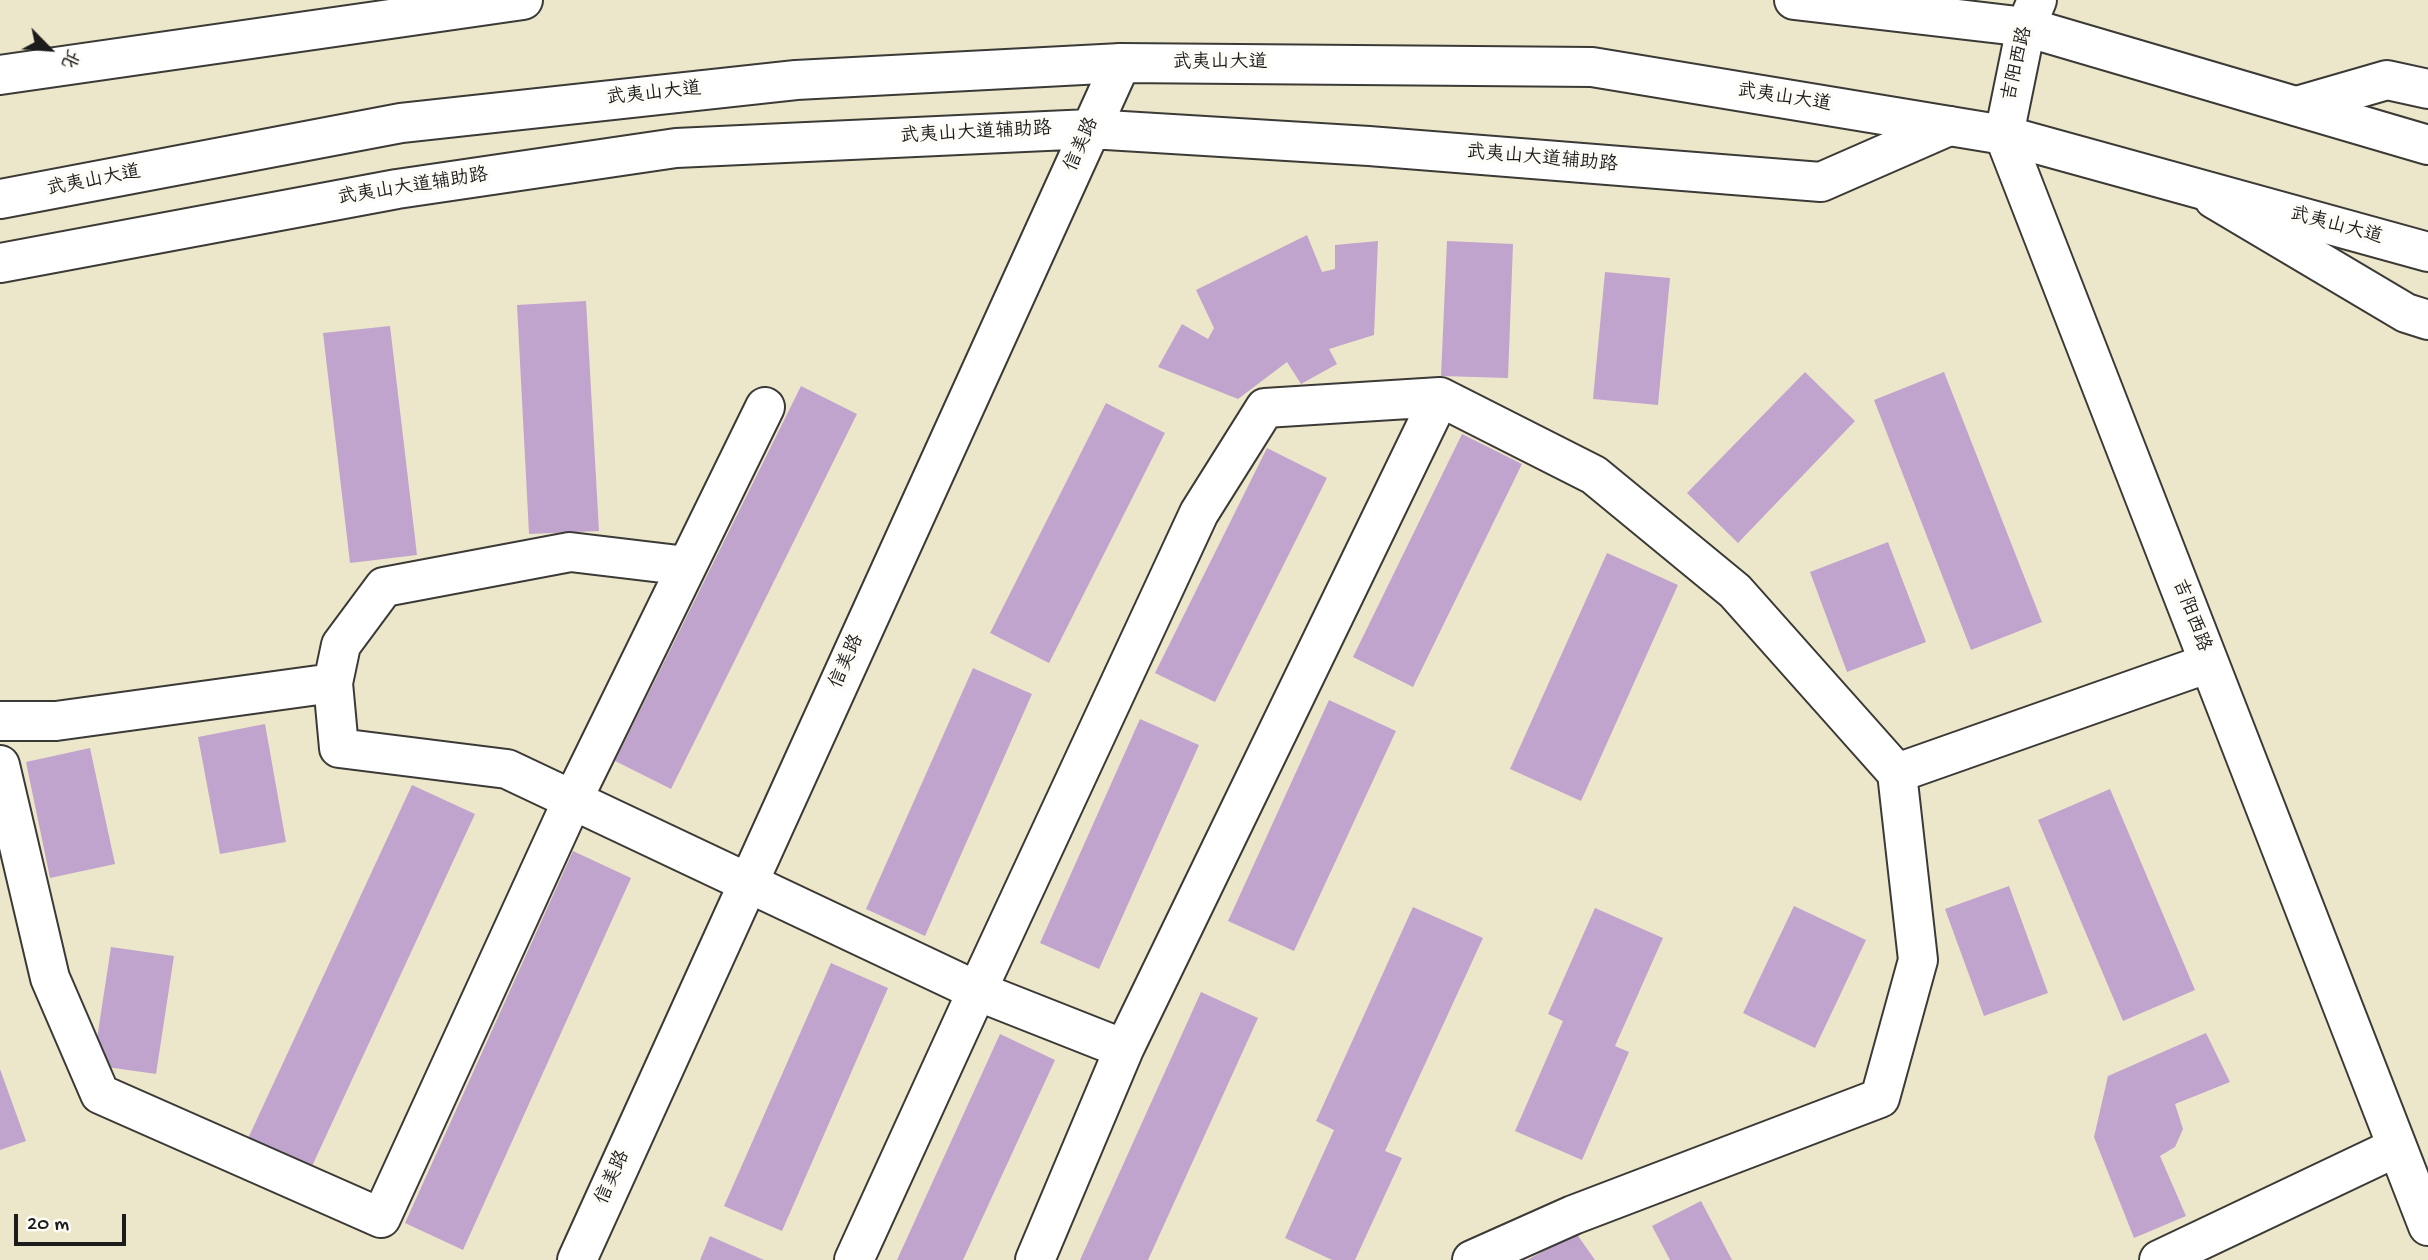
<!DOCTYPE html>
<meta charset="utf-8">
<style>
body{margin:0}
#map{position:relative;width:2428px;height:1260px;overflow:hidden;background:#ece7ca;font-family:"Gochi Hand","LXGW WenKai TC",sans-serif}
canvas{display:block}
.north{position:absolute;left:14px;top:14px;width:70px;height:70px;-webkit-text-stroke:5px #fdfcf7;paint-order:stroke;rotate:115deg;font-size:19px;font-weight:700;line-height:28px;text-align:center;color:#1c1c1c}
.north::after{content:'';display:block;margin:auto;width:24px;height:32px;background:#1c1c1c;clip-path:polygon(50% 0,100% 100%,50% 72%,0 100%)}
.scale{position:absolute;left:14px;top:1214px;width:112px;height:32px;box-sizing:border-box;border:4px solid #1c1c1c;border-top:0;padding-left:9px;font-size:21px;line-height:24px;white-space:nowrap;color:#1c1c1c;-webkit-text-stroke:5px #fdfcf7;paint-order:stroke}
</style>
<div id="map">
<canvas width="2428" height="1260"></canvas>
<div class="north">北</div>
<div class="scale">20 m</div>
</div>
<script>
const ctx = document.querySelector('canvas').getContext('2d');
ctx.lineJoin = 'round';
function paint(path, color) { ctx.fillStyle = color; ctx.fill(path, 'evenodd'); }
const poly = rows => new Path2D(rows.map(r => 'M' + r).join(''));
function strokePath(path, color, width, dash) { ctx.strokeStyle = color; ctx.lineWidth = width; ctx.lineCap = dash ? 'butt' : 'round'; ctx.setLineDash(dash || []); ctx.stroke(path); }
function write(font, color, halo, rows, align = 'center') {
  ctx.font = font + ' "Gochi Hand","LXGW WenKai TC",sans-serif'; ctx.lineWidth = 7; ctx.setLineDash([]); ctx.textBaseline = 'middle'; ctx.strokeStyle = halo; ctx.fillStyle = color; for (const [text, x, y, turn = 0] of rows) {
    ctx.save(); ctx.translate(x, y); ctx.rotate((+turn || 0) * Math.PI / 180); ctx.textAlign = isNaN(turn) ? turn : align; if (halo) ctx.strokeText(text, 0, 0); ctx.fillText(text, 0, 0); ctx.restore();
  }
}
paint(poly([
 [1307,235,1322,272,1335,269,1335,245,1378,241,1374,335,1329,349,1337,364,1301,384,1287,362,1238,399,1158,367,1182,324,1208,339,1214,328,1196,290],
 [1447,241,1513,244,1508,378,1441,376],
 [1605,272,1670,278,1658,405,1593,399],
 [586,301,599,531,529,534,517,305],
 [390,326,417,555,350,563,323,333],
 [1805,372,1855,421,1738,543,1687,493],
 [1944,372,2042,622,1971,650,1874,400],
 [801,386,857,414,671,789,615,761],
 [1106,403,1165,433,1049,663,990,633],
 [1462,434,1522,464,1413,687,1353,657],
 [1267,448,1327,478,1215,702,1155,673],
 [1888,542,1926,642,1847,672,1810,572],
 [1607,553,1678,585,1581,801,1510,769],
 [973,668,1032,694,925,936,866,909],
 [1329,700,1396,731,1294,951,1228,921],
 [1140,719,1199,745,1099,969,1040,943],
 [265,724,286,842,220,854,198,737],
 [90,748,115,864,50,878,26,762],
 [412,785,475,814,307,1177,244,1147],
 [2110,789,2195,990,2123,1021,2038,820],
 [573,851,631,878,463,1250,405,1223],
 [2009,886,2048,993,1984,1016,1945,909],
 [1794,906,1866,940,1815,1048,1743,1013],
 [1413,907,1483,938,1385,1151,1402,1158,1355,1260,1332,1260,1285,1238,1334,1130,1316,1121],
 [1595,908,1663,938,1615,1046,1629,1052,1582,1160,1515,1131,1563,1021,1548,1014],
 [111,947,174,956,156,1074,93,1065],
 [831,963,888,988,782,1231,724,1206],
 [1201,992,1258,1018,1148,1260,1080,1260],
 [2206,1033,2230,1082,2175,1104,2183,1129,2175,1147,2160,1156,2186,1216,2134,1238,2094,1137,2108,1076],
 [1000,1034,1055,1060,963,1260,897,1260],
 [0,1069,26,1141,0,1150],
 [1701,1201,1732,1260,1670,1260,1652,1226],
 [1576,1233,1595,1260,1527,1260],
 [710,1236,764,1260,700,1260]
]), '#c1a4ce');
const minor = poly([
 [2037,0,2026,27,2004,135,2428,1226],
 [2297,106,2387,80,2428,89],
 [2214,199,2406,313,2428,320],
 [0,263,397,189,676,148,1090,129,1369,146,1821,182,1949,126],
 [333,683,341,645,384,587,570,552,687,566],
 [0,721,56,721,333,683,339,748,507,769,977,991,854,1260],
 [0,765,50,978,100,1094,381,1218,572,801,765,407],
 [1124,1049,977,991,1199,513,1265,408,1440,397,1594,475,1735,591,1897,773],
 [577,1260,1121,63],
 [1035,1260,1124,1049,1440,397],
 [1472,1260,1573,1215,1880,1098,1918,960,1897,773,2209,663],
 [2159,1260,2397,1147]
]);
const highway = poly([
 [1794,0,2026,27,2428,145],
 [0,75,523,0],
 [0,199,401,123,796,80,1121,63,1592,67,2004,135,2428,252]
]);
strokePath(minor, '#3b3a36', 42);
strokePath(highway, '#3b3a36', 42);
strokePath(minor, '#fff', 38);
strokePath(highway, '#fff', 38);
write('19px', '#1c1c1c', '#fdfcf7', [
 ["武夷山大道",1220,64],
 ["吉阳西路",2019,64,-77],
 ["武夷山大道",654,95,-6],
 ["武夷山大道",1784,99,9],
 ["武夷山大道辅助路",976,134,-3],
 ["信美路",1083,145,-66],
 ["武夷山大道辅助路",1542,160,5],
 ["武夷山大道",94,182,-11],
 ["武夷山大道辅助路",413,188,-9],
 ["武夷山大道",2336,227,15],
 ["吉阳西路",2190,616,69],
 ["信美路",848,662,-66],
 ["信美路",614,1178,-66]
]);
</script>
